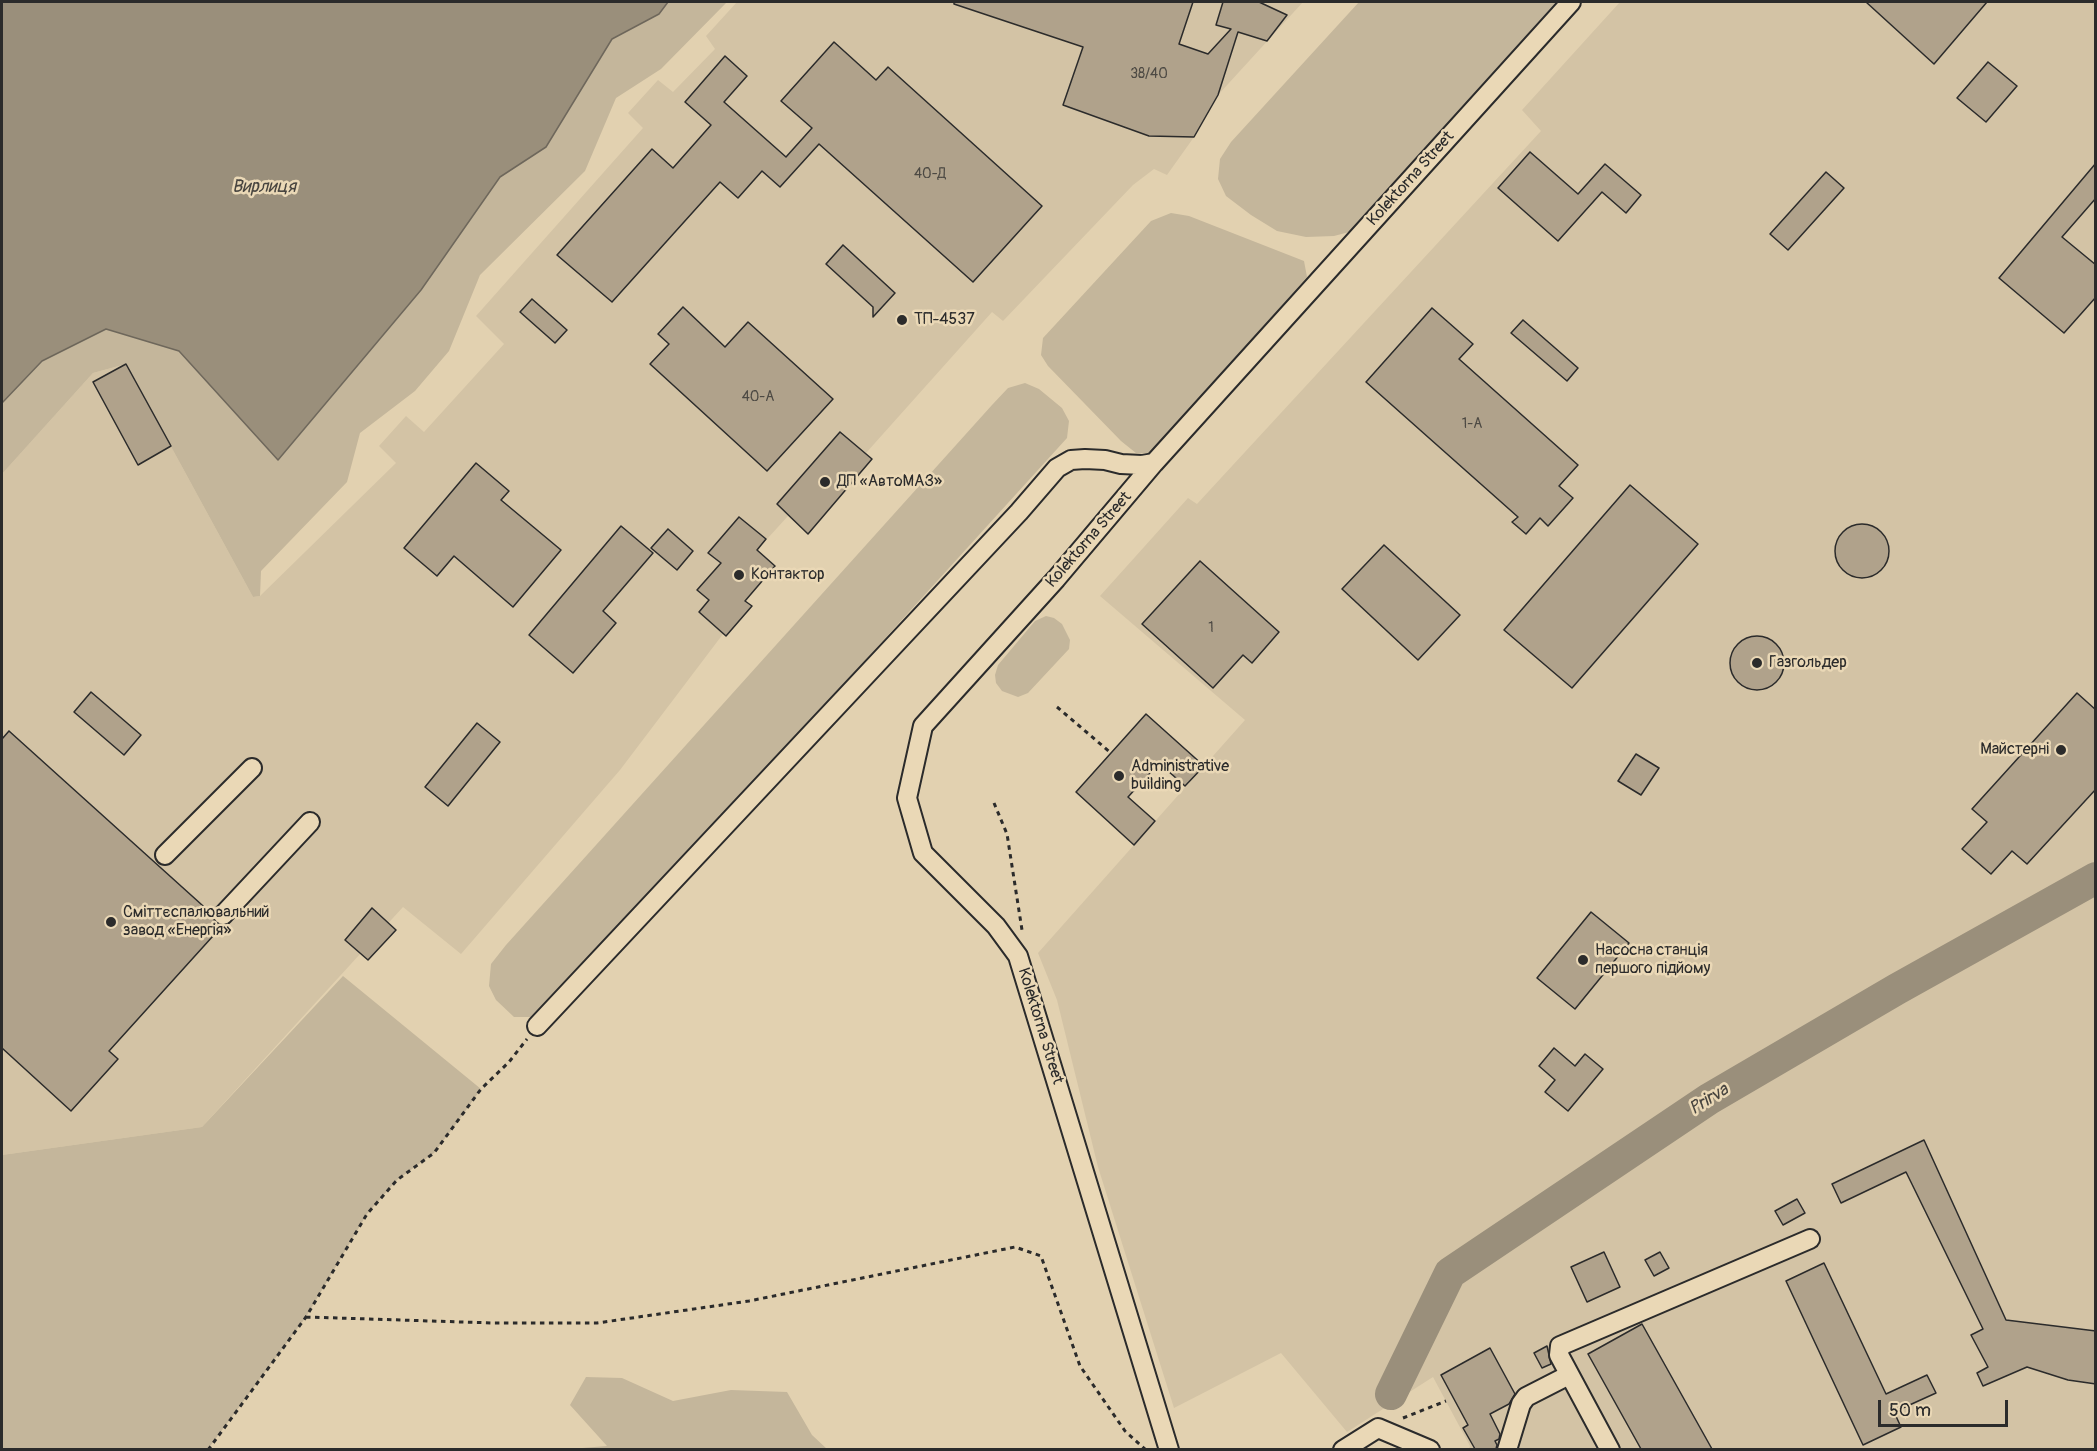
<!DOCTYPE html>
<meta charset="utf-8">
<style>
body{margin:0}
#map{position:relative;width:2097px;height:1451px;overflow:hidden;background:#e2d1b0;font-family:Pangolin,sans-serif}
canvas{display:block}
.frame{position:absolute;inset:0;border:3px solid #2b2b2b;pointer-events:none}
.scale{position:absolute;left:1878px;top:1400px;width:130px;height:27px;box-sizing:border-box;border:3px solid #2b2b2b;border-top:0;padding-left:8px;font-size:18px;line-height:21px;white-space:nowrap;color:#2b2b2b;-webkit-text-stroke:4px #ead8b6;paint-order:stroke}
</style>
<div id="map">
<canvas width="2097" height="1451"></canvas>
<div class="frame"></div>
<div class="scale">50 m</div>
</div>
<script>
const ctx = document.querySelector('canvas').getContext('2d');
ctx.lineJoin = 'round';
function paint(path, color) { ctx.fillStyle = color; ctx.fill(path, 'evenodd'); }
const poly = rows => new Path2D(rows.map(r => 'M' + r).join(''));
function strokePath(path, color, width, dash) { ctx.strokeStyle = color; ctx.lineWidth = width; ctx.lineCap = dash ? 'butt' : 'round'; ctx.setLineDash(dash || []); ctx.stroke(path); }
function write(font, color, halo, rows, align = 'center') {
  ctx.font = font + ' Pangolin,sans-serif'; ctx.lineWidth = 5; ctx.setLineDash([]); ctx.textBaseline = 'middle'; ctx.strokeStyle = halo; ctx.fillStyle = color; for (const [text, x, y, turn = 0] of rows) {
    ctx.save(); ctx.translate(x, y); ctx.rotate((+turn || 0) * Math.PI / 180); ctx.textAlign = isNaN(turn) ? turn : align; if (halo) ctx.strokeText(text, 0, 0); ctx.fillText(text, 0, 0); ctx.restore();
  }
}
paint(poly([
 [737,2,1303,2,1218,95,1194,137,1167,175,1154,169,1133,185,1003,321,992,312,866,453,872,459,808,534,788,516,757,550,775,566,755,589,741,597,752,606,727,635,723,634,620,770,461,954,403,907,202,1127,2,1155,2,474,93,373,126,364,253,597,260,596,396,463,379,446,406,416,424,432,504,344,476,316,643,128,628,113,658,80,673,92,715,49,706,36],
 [1620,2,2095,2,2095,1449,1469,1449,1470,1446,1433,1377,1347,1432,1281,1353,1174,1408,1098,1167,1057,1000,1038,953,1245,720,1100,596,1188,498,1197,504,1541,131,1522,110]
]), '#d3c3a5');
paint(poly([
 [668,2,727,2,661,69,616,98,585,171,480,275,449,351,415,391,360,433,347,482,261,571,260,596,253,597,126,364,93,373,2,474,2,403,42,361,106,329,179,350,278,460,421,290,500,177,546,147,612,39,659,14],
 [1359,2,1559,2,1353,231,1334,236,1306,237,1277,231,1251,215,1226,196,1218,179,1220,159,1231,142],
 [1171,213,1189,216,1304,261,1307,277,1160,444,1151,453,1136,453,1121,441,1048,366,1041,355,1043,338,1151,221],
 [1025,383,1039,389,1062,408,1069,421,1067,438,564,992,534,1017,514,1017,496,1000,489,986,491,964,506,945,992,405,1008,388],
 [1046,616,1054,618,1062,624,1070,640,1069,649,1028,693,1018,697,1002,691,996,683,995,675,998,665,1035,621],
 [343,976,481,1089,459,1120,434,1153,397,1180,367,1214,306,1317,208,1449,2,1449,2,1155,202,1127],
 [586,1377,622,1378,673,1401,731,1390,787,1392,812,1435,827,1449,570,1449,607,1446,570,1405]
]), '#c4b69b');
const water = poly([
 [2,2,668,2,659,14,612,39,546,147,500,177,421,290,278,460,179,351,106,329,42,361,2,403,2,2]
]);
paint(water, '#9a8f7b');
strokePath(water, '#6e675b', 1.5);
strokePath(poly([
 [1391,1394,1450,1273,1709,1099,1897,989,2096,878]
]), '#9a8f7b', 32);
const building = poly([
 [954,2,1193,2,1179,44,1208,54,1231,29,1216,25,1223,2,1259,2,1287,15,1267,41,1238,32,1218,95,1194,137,1149,136,1063,105,1083,47,954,4,954,2],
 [1866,2,1987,2,1934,64,1866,2],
 [834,42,876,80,888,67,1042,206,973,282,819,144,780,187,762,171,738,198,720,182,612,302,557,255,652,149,673,168,711,125,685,102,725,56,747,76,724,102,786,157,812,128,781,101,834,42],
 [1988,62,2017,86,1986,122,1957,98,1988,62],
 [1530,152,1578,194,1605,164,1641,195,1626,213,1602,192,1558,241,1498,188,1530,152],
 [2096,163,2096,198,2062,237,2096,265,2096,297,2064,333,1999,278,2096,163],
 [1826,172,1844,188,1788,250,1770,234,1826,172],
 [843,245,895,293,873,317,873,307,826,264,843,245],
 [532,299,567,330,555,343,520,312,532,299],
 [683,307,725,347,748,322,833,399,767,471,650,364,669,344,658,334,683,307],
 [1432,308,1473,344,1459,359,1578,465,1559,486,1573,498,1548,526,1540,518,1526,534,1512,522,1518,517,1366,382,1432,308],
 [1523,320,1578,368,1567,381,1511,333,1523,320],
 [126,364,171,446,138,465,93,382,126,364],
 [840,432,872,459,808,534,777,504,840,432],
 [476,463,509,491,501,500,561,550,513,607,454,556,437,576,404,548,476,463],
 [1630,485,1698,544,1572,688,1504,630,1630,485],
 [739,517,766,539,757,550,775,566,745,601,752,606,726,636,699,612,709,600,697,590,721,563,708,553,739,517],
 '1835 551a27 27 0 1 1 54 0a27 27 0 1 1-54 0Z',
 [621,526,653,553,603,611,616,623,573,673,529,635,621,526],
 [668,529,693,551,677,570,651,548,668,529],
 [1384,545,1460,615,1418,660,1342,589,1384,545],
 [1200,561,1279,632,1252,663,1243,655,1213,688,1142,624,1200,561],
 '1730 663a27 27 0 1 1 54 0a27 27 0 1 1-54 0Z',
 [91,692,141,735,124,755,74,712,91,692],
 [2077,693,2096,710,2096,789,2027,864,2012,851,1991,874,1962,849,1987,822,1972,809,2077,693],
 [1146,714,1204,766,1185,786,1159,763,1128,797,1155,821,1134,845,1076,792,1146,714],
 [477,723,500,742,448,806,425,787,477,723],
 [9,731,212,914,216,924,222,926,109,1051,118,1059,71,1111,2,1048,2,739,9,731],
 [1636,754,1659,768,1641,795,1618,781,1636,754],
 [372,908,396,930,368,960,345,940,372,908],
 [1591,912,1629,943,1575,1009,1537,978,1591,912],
 [1554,1048,1575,1066,1585,1054,1603,1069,1568,1111,1545,1092,1555,1080,1539,1066,1554,1048],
 [1924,1140,2006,1320,2096,1331,2096,1384,2068,1380,2027,1367,1983,1386,1977,1373,1988,1367,1971,1335,1983,1329,1906,1172,1841,1203,1832,1184,1924,1140],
 [1797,1199,1805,1213,1783,1225,1775,1211,1797,1199],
 [1604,1252,1620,1287,1587,1302,1571,1267,1604,1252],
 [1660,1252,1669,1268,1654,1276,1645,1260,1660,1252],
 [1824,1263,1886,1394,1927,1375,1936,1393,1894,1412,1901,1427,1863,1445,1786,1281,1824,1263],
 [1642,1324,1712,1449,1641,1449,1588,1354,1642,1324],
 [1547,1346,1551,1364,1542,1368,1534,1353,1547,1346],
 [1490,1348,1515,1394,1509,1404,1490,1414,1500,1434,1499,1439,1495,1441,1497,1445,1496,1449,1475,1449,1463,1428,1468,1425,1441,1375,1490,1348]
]);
paint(building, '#b0a28b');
strokePath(building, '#2b2b2b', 1.5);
const minor = poly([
 [1154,463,1056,579,923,726,907,798,923,853,996,926,1018,956,1169,1450],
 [165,855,252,768],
 [223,915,310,822],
 [537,1026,1019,512,1057,468,1071,460,1085,459,1105,460,1121,464,1142,465,1154,463,1571,2],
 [1343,1450,1378,1428,1430,1450],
 [1507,1450,1521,1404,1526,1397,1569,1375],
 [1610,1450,1559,1355,1560,1346,1810,1239]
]);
strokePath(minor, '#2b2b2b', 22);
strokePath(poly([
 [1057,707,1111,753],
 [994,803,1007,834,1022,930],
 [306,1317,494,1323,597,1323,749,1301,1015,1247,1041,1256,1080,1366,1125,1431,1146,1450],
 [1403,1418,1446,1401],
 [208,1450,306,1317,367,1214,397,1180,434,1153,481,1089,509,1062,527,1039]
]), '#2b2b2b', 3, [4.5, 4.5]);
strokePath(minor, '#ead8b6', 18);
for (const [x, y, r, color] of [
 [902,320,6,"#2b2b2b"],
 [825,482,6,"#2b2b2b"],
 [739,575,6,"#2b2b2b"],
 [1757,663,6,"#2b2b2b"],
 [2061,750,6,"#2b2b2b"],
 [1119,776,6,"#2b2b2b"],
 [111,922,6,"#2b2b2b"],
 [1583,960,6,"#2b2b2b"]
]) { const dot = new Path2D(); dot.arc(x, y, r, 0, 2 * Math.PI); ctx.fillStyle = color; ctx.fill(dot); strokePath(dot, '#ead8b6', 2); }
write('14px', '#4c4943', null, [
 ["38/40",1149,74],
 ["40-Д",930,174],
 ["40-А",758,397],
 ["1-А",1472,424],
 ["1",1211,628]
]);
write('16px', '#2b2b2b', '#ead8b6', [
 ["Kolektorna Street",1411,179,-48],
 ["Kolektorna Street",1089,540,-49],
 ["Kolektorna Street",1040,1026,73]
]);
write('16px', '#2b2b2b', '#ead8b6', [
 ["ТП-4537",914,320],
 ["ДП «АвтоМАЗ»",837,482],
 ["Контактор",751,575],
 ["Газгольдер",1769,663],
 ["Майстерні",2049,750,"right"],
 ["Administrative",1131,767],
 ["building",1131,785],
 ["Сміттєспалювальний",123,913],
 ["завод «Енергія»",123,931],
 ["Насосна станція",1595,951],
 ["першого підйому",1595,969]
], 'left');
write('italic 18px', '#47443f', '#ead8b6', [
 ["Вирлиця",264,187],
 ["Prirva",1709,1100,-32]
]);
</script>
